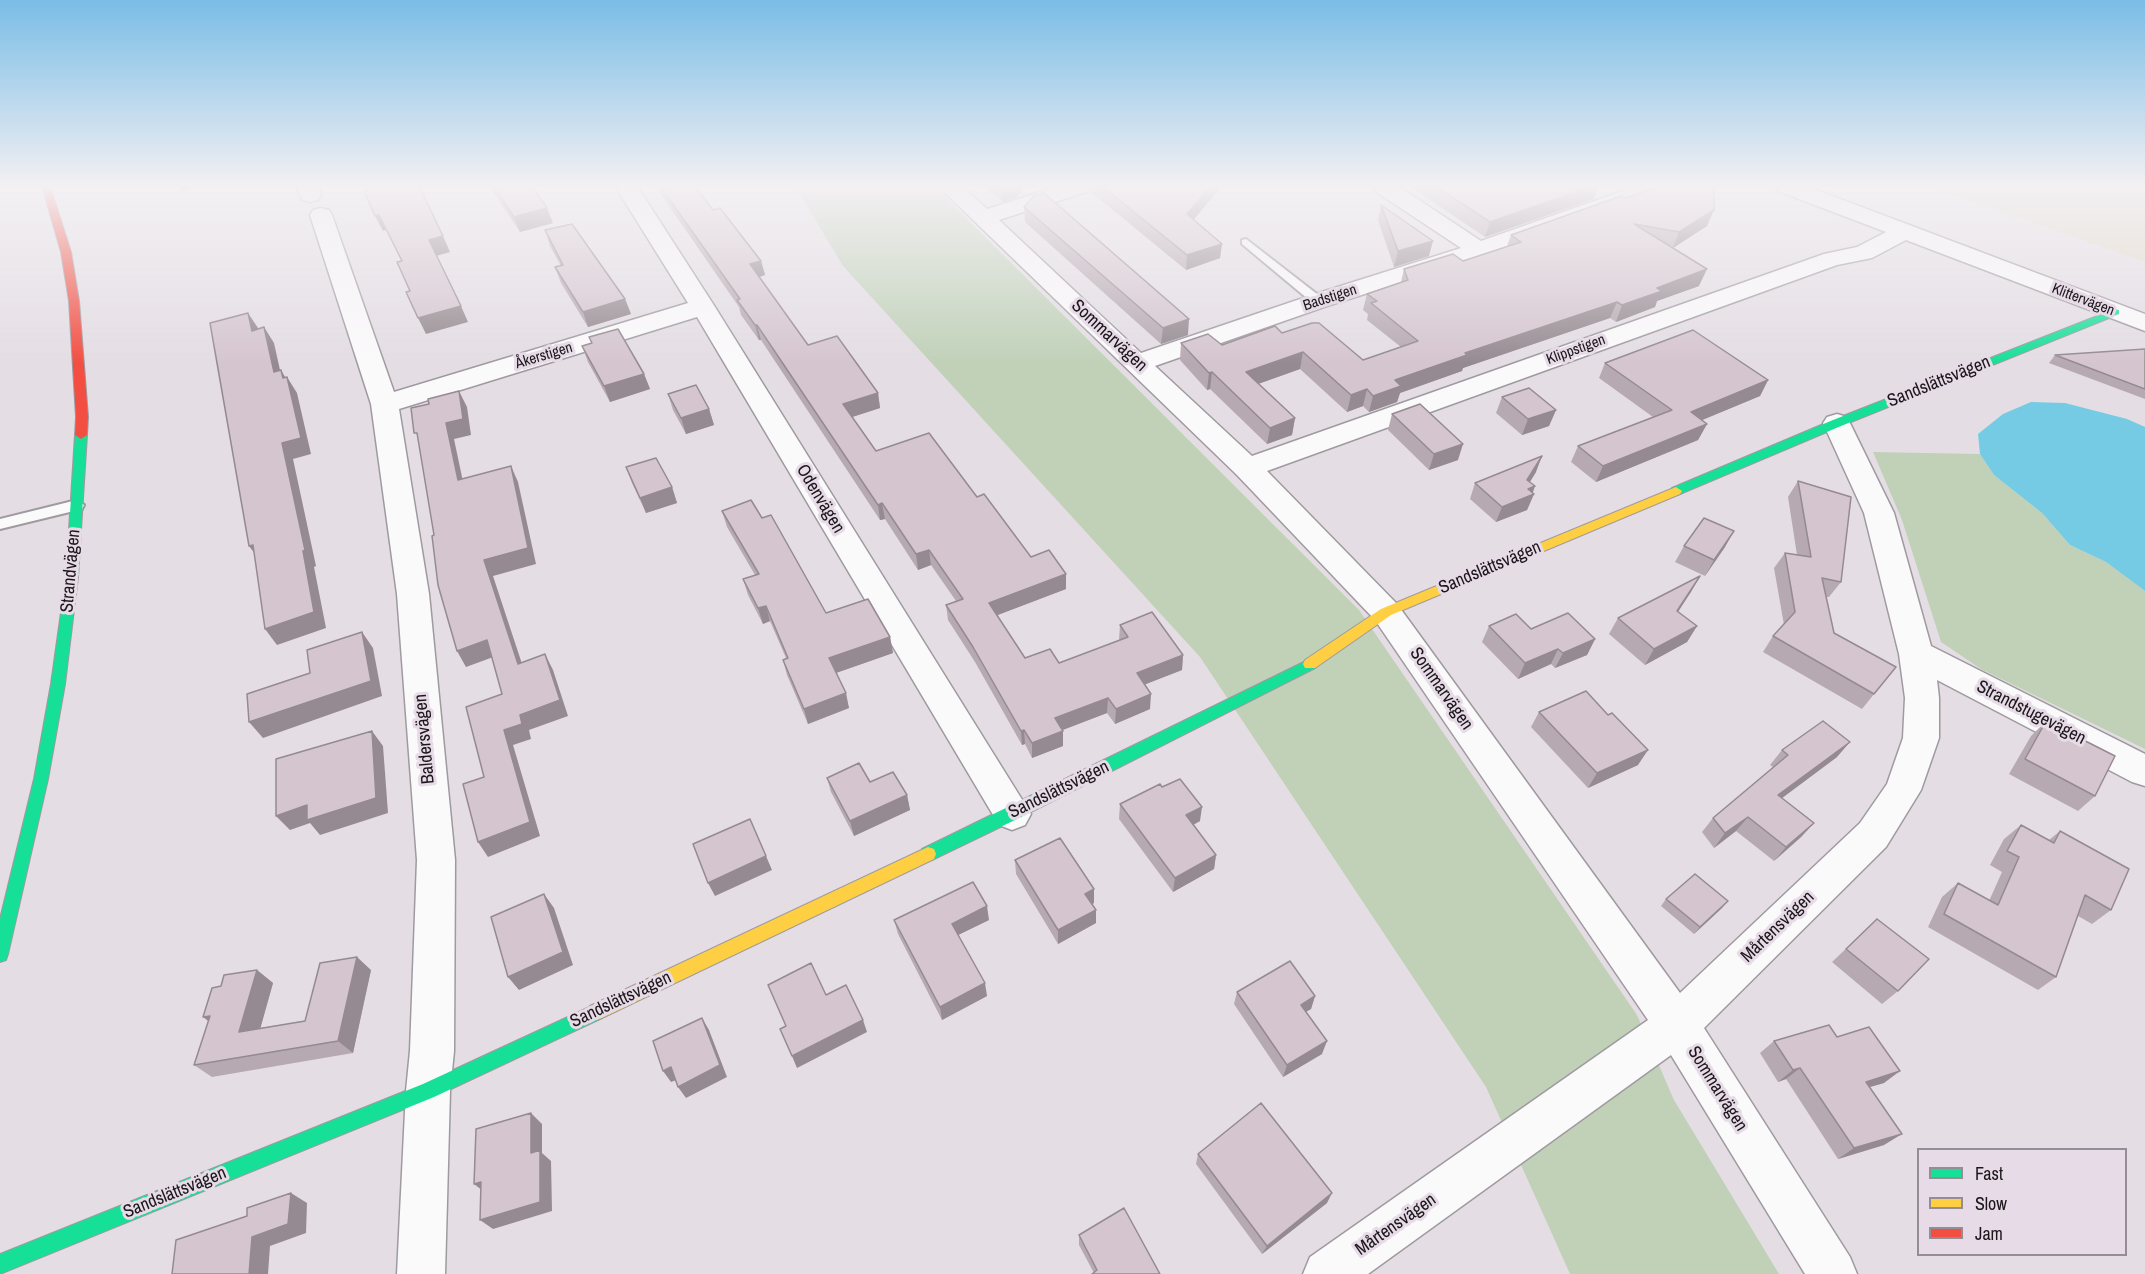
<!DOCTYPE html>
<meta charset="utf-8">
<style>
body{margin:0}
#map{position:relative;width:2145px;height:1274px;overflow:hidden;background:#e4dee4;font-family:"Archivo Narrow",sans-serif}
canvas{display:block}
.legend{position:absolute;left:1917px;top:1148px;width:210px;height:108px;box-sizing:border-box;background:#e6dbe7;border:2px solid #958d95;margin:0;padding:8px 10px;list-style:none;font-size:18px;color:#1b171b}
.legend li{display:flex;align-items:center;gap:12px;height:30px}
.legend b{width:30px;border:2px solid #958d95}
</style>
<div id="map">
<canvas width="2145" height="1274"></canvas>
<ul class="legend">
<li><b style="height:8px;background:#16e098"></b>Fast</li>
<li><b style="height:8px;background:#ffcf43"></b>Slow</li>
<li><b style="height:8px;background:#f24e42"></b>Jam</li>
</ul>
</div>
<script>
const ctx = document.querySelector('canvas').getContext('2d');
ctx.lineJoin = 'round';
function paint(path, color) { ctx.fillStyle = color; ctx.fill(path, 'evenodd'); }
const poly = rows => new Path2D(rows.map(r => 'M' + r).join(''));
function strokePath(path, color, width, dash) { ctx.strokeStyle = color; ctx.lineWidth = width; ctx.lineCap = dash ? 'butt' : 'round'; ctx.setLineDash(dash || []); ctx.stroke(path); }
function write(font, color, halo, rows, align = 'center') {
  ctx.font = font + ' "Archivo Narrow",sans-serif'; ctx.lineWidth = 6; ctx.setLineDash([]); ctx.textBaseline = 'middle'; ctx.strokeStyle = halo; ctx.fillStyle = color; for (const [text, x, y, turn = 0] of rows) {
    ctx.save(); ctx.translate(x, y); ctx.rotate((+turn || 0) * Math.PI / 180); ctx.textAlign = isNaN(turn) ? turn : align; if (halo) ctx.strokeText(text, 0, 0); ctx.fillText(text, 0, 0); ctx.restore();
  }
}
paint(poly([
 [795,186,934,186,1359,610,1637,1015,1674,1100,1779,1274,1570,1274,1486,1087,1200,657,843,266],
 [1873,452,1980,454,1994,475,2042,513,2070,545,2106,562,2145,591,2145,749,1981,669,1941,642,1902,520]
]), '#c0d1b8');
paint(poly([
 [1927,186,2145,186,2145,262]
]), '#e1dac8');
paint(poly([
 [2031,402,2065,403,2127,419,2145,427,2145,591,2106,562,2070,545,2042,513,1994,475,1980,454,1978,434,2003,414]
]), '#75cbe3');
const lane = poly([
 [1246,239,1322,298,1324,301,1322,304,1314,304,1242,244,1242,240,1246,239],
 [77,500,84,505,82,509,0,529,0,519,77,500]
]);
const street = poly([
 [296,186,318,186,321,195,318,200,310,202,302,200,296,186],
 [615,186,637,186,715,307,1031,814,1025,825,1012,830,999,825,697,317,399,409,429,594,455,860,454,1051,450,1091,445,1274,397,1274,406,1091,410,1051,417,860,397,594,371,404,310,215,313,210,321,208,329,210,332,215,394,392,688,303,615,186],
 [938,186,962,186,987,209,1059,186,1092,186,1089,191,999,220,1141,353,1309,296,1461,248,1375,191,1372,186,1398,186,1481,241,1637,186,1669,186,1666,191,1487,255,1327,306,1155,366,1252,456,1824,254,1857,247,1886,232,1778,191,1775,186,1806,186,2145,314,2145,331,1906,240,1872,258,1837,265,1267,471,1397,604,1680,993,1860,823,1887,784,1903,738,1905,698,1899,654,1864,513,1823,423,1827,417,1837,414,1847,417,1894,513,1931,646,2145,754,2145,786,2132,782,1937,680,1939,698,1939,738,1921,790,1886,847,1704,1028,1850,1257,1857,1274,1805,1274,1671,1055,1368,1274,1303,1274,1310,1257,1648,1020,1375,620,1237,475,938,186]
]);
const fast = poly([
 [2115,309,2119,310,2119,314,1841,426,1680,494,1676,495,1670,491,1672,488,1833,420,2115,309],
 [81,431,87,435,78,577,65,684,48,779,8,954,6,960,0,962,0,919,34,779,51,684,66,577,75,435,81,431],
 [1310,659,1315,660,1317,664,1315,668,1017,819,934,859,928,861,922,859,920,854,922,849,1310,659],
 [596,1004,602,1006,605,1012,602,1018,434,1097,0,1274,0,1254,423,1084,596,1004]
]);
const slow = poly([
 [1676,487,1682,491,1680,494,1391,615,1315,668,1305,668,1303,664,1305,660,1381,609,1676,487],
 [928,847,934,849,936,854,934,859,602,1018,596,1020,590,1018,587,1012,590,1006,928,847]
]);
const jam = poly([
 [42,186,50,186,71,252,79,301,88,417,87,435,81,439,75,435,76,417,69,301,61,252,42,186]
]);
strokePath(lane, '#9f9a9f', 4);
strokePath(street, '#9f9a9f', 3);
strokePath(fast, '#9f9a9f', 2);
strokePath(slow, '#9f9a9f', 2);
strokePath(jam, '#9f9a9f', 2);
paint(lane, '#fbfafb');
paint(street, '#fbfafb');
paint(fast, '#16e098');
paint(slow, '#ffcf43');
paint(jam, '#f24e42');
paint(poly([
 [489,186,532,186,553,223,520,232],
 [655,186,695,186,713,210,761,261,765,275,759,277,808,345,878,393,880,408,852,417,876,451,977,497,1031,557,1066,574,1066,589,997,615,1025,658,1059,663,1119,640,1120,625,1183,655,1182,670,1145,684,1150,709,1115,724,1107,713,1062,730,1063,746,1032,758,1025,744,1022,745,975,662,948,620,946,605,956,601,931,565,918,570,885,519,880,520,761,340,759,340,741,315,739,307],
 [984,186,1026,186,1017,197,1003,202],
 [1091,186,1220,186,1220,188,1193,220,1222,244,1220,258,1186,270,1091,192],
 [1409,186,1598,186,1594,199,1485,237],
 [1626,198,1707,226,1673,248,1699,286,1657,301,1655,307,1616,322,1610,318,1463,368,1462,371,1400,393,1397,402,1369,412,1363,406,1347,412,1300,369,1258,384,1295,418,1292,435,1267,444,1210,389,1207,390,1180,360,1181,343,1222,345,1282,333,1363,360,1401,347,1367,320,1368,314,1363,310,1367,294,1401,282,1404,269,1463,261,1507,246,1511,235],
 [1381,205,1429,256,1394,267,1378,220],
 [1024,207,1188,335,1161,344,1025,222],
 [545,230,625,299,631,314,588,327,561,283,555,267,561,266,550,246],
 [589,337,644,374,650,389,610,402,588,362,582,346,592,343],
 [2145,349,2145,399,2049,363,2055,355],
 [1605,363,1768,380,1760,396,1702,420,1707,424,1698,440,1596,482,1571,462,1578,446,1653,417,1599,378],
 [668,394,709,409,714,425,686,434,673,410],
 [1502,397,1556,410,1549,426,1522,435,1496,413],
 [1392,414,1458,460,1429,470,1388,430],
 [626,467,672,487,677,503,646,513,632,483],
 [1536,472,1530,482,1532,493,1534,494,1527,510,1496,522,1470,499,1475,483],
 [1798,481,1841,582,1829,597,1826,597,1834,633,1896,667,1862,709,1763,652,1773,636,1784,625,1774,568,1785,553,1797,555,1788,497],
 [722,511,762,518,826,613,890,637,893,653,836,673,849,708,808,724,787,675,783,660,786,658,770,621,763,624,748,595,743,579,755,575,727,527],
 [1684,546,1725,547,1705,576,1675,562],
 [1700,576,1678,612,1697,626,1687,642,1645,665,1609,634,1618,618],
 [1489,626,1531,629,1595,639,1587,655,1555,668,1551,664,1518,679,1482,642],
 [1539,712,1638,765,1588,788,1531,727],
 [2046,721,2095,796,2078,811,2009,774,2031,736],
 [1782,750,1837,757,1782,798,1814,823,1801,837,1774,861,1736,831,1714,848,1702,832,1713,818,1773,767,1770,765],
 [827,778,870,782,907,795,910,810,854,836,831,792],
 [1162,787,1200,821,1193,825,1216,855,1214,869,1173,892,1119,819,1120,804],
 [2021,825,2049,840,2060,831,2111,910,2092,924,2078,916,2056,977,2038,990,1928,927,1942,897,1958,883,1989,901,2002,872,1990,865,2004,839],
 [1015,860,1094,889,1094,903,1092,904,1096,910,1096,923,1058,944,1016,874],
 [1666,899,1722,908,1694,934,1661,906],
 [1877,919,1898,991,1882,1004,1832,962],
 [894,920,989,920,958,935,987,996,942,1020,898,934],
 [257,970,273,983,260,1028,305,1021,371,970,353,1053,212,1077,194,1065,221,986],
 [1237,992,1315,996,1311,1009,1306,1012,1322,1054,1283,1077,1234,1004],
 [1837,1037,1884,1083,1869,1087,1884,1145,1838,1159,1786,1079,1778,1082,1760,1053,1774,1041],
 [1198,1154,1327,1203,1262,1254,1196,1164],
 [1079,1235,1160,1274,1094,1273,1079,1245]
]), '#b7a9b2');
paint(poly([
 [178,186,200,186,181,191],
 [1004,186,1026,186,1017,197,1003,202,1002,187],
 [1211,186,1220,186,1220,188,1186,229,1187,214],
 [1593,186,1598,186,1594,199,1485,237,1490,222],
 [547,208,553,223,520,232,514,217],
 [1714,210,1707,226,1673,248,1679,232],
 [379,215,386,230,383,231,375,216],
 [443,236,450,252,436,256,429,240],
 [1433,241,1429,256,1394,267,1398,251],
 [1222,244,1220,258,1186,270,1187,255],
 [761,261,765,275,753,279,750,264],
 [1707,269,1699,286,1657,301,1655,307,1616,322,1622,305,1657,288],
 [625,299,631,314,588,327,583,312],
 [1617,302,1610,318,1463,368,1462,371,1400,393,1397,402,1369,412,1373,396,1395,380,1465,353],
 [461,306,468,322,426,334,418,318],
 [248,313,258,328,261,346,252,331],
 [1189,319,1188,335,1161,344,1163,328],
 [755,325,757,325,761,340,759,340],
 [264,327,274,343,284,388,274,372],
 [1303,352,1300,369,1244,389,1246,372],
 [281,370,288,382,287,377,297,393,311,454,293,459,316,566,314,567,326,628,277,645,265,629,282,443,283,378],
 [1212,372,1210,389,1207,390,1209,373],
 [644,374,650,389,610,402,604,386],
 [1768,380,1760,396,1683,428,1691,412],
 [1367,389,1363,406,1347,412,1351,395],
 [459,391,467,407,471,435,454,439,466,496,458,480,446,423],
 [878,393,880,408,846,419,843,404],
 [709,409,714,425,686,434,681,418],
 [1556,410,1549,426,1522,435,1528,419],
 [1295,418,1292,435,1267,444,1270,428],
 [1707,424,1698,440,1596,482,1603,466],
 [1463,444,1458,460,1429,470,1434,454],
 [1542,456,1536,472,1521,496,1527,480],
 [511,466,518,482,536,564,493,576,527,679,518,664,484,560],
 [1535,486,1532,495,1534,494,1527,510,1496,522,1502,507,1528,489],
 [672,487,677,503,646,513,640,498],
 [882,503,885,519,880,520,878,505],
 [1734,531,1725,547,1705,576,1714,560],
 [253,545,261,562,249,546],
 [929,550,931,565,918,570,916,554],
 [1066,574,1066,589,990,618,989,603],
 [1700,576,1691,592,1668,627,1677,611],
 [766,606,770,621,763,624,758,608],
 [1697,626,1687,642,1645,665,1654,649],
 [362,632,373,648,382,696,263,738,249,722],
 [890,637,893,653,833,674,829,658],
 [1595,639,1587,655,1555,668,1563,653],
 [487,640,496,656,466,667,457,651],
 [1558,649,1551,664,1518,679,1525,663],
 [545,654,553,670,568,716,529,730,531,739,513,745,540,836,488,857,478,842,504,730,520,715],
 [1183,655,1182,670,1136,688,1137,673],
 [846,693,849,708,808,724,804,709],
 [1151,694,1150,709,1115,724,1116,709],
 [1108,698,1107,713,1055,733,1055,718],
 [1024,730,1025,744,1022,745,1021,731],
 [372,731,383,746,388,813,320,835,310,823,290,830,276,816],
 [1063,731,1063,746,1032,758,1032,743],
 [1850,742,1837,757,1766,810,1778,795],
 [1648,750,1638,765,1588,788,1597,773],
 [907,795,910,810,854,836,850,821],
 [1202,807,1200,821,1184,830,1186,815],
 [1748,817,1736,831,1714,848,1725,833],
 [1814,823,1801,837,1774,861,1786,847],
 [1216,855,1214,869,1173,892,1175,878],
 [766,856,772,870,715,896,708,883],
 [1094,889,1094,903,1085,907,1085,894],
 [544,894,554,908,573,965,519,990,508,977],
 [1728,901,1722,908,1694,934,1700,927],
 [987,906,989,920,954,937,952,924],
 [1096,910,1096,923,1058,944,1058,930],
 [357,957,371,970,353,1053,338,1041],
 [257,970,273,983,256,1044,239,1032],
 [985,983,987,996,942,1020,940,1007],
 [1315,996,1311,1009,1296,1017,1301,1005],
 [210,1016,220,1030,203,1017],
 [702,1018,709,1030,727,1077,686,1098,678,1087],
 [863,1020,867,1032,797,1068,792,1056],
 [1327,1041,1322,1054,1283,1077,1287,1065],
 [671,1067,679,1079,671,1082,663,1071],
 [1800,1068,1786,1079,1778,1082,1793,1070],
 [1900,1071,1884,1083,1849,1093,1866,1082],
 [531,1113,542,1124,542,1153,551,1161,552,1211,493,1229,480,1220,531,1153],
 [1902,1134,1884,1145,1838,1159,1854,1148],
 [481,1182,487,1194,474,1184],
 [291,1193,307,1203,306,1233,270,1246,268,1274,249,1274,252,1237],
 [1332,1193,1327,1203,1262,1254,1267,1246]
]), '#958a91');
const building = poly([
 [366,186,419,186,443,236,429,240,461,306,418,318,406,292,410,291,397,262,402,261,379,215,375,216,364,191,368,190,366,186],
 [493,186,532,186,547,208,514,217,493,186],
 [660,186,695,186,713,210,720,208,761,261,750,264,808,345,837,336,878,393,843,404,876,451,929,433,977,497,984,494,1031,557,1049,550,1066,574,989,603,1025,658,1050,649,1059,663,1128,637,1120,625,1152,612,1183,655,1137,673,1151,694,1116,709,1108,698,1055,718,1063,731,1032,743,1024,730,1021,731,973,647,946,605,963,599,929,550,916,554,882,503,878,505,757,325,755,325,737,300,740,299,660,186],
 [1102,186,1211,186,1187,214,1222,244,1187,255,1102,186],
 [1435,186,1593,186,1490,222,1435,186],
 [1660,186,1664,186,1667,188,1670,186,1714,186,1714,210,1679,232,1634,224,1707,269,1657,288,1662,291,1622,305,1617,302,1465,353,1467,355,1395,380,1401,386,1373,396,1367,389,1351,395,1303,352,1246,372,1295,418,1270,428,1212,372,1209,373,1181,343,1208,334,1222,345,1275,326,1282,333,1312,323,1319,323,1363,360,1418,341,1371,303,1377,301,1367,294,1408,280,1404,269,1453,254,1463,261,1521,242,1511,235,1621,196,1626,198,1660,186],
 [1044,193,1189,319,1163,328,1024,207,1034,196,1044,193],
 [1381,205,1433,241,1398,251,1381,205],
 [572,224,625,299,583,312,555,267,563,265,545,230,572,224],
 [248,313,252,331,264,327,274,372,281,370,283,378,287,377,301,438,282,443,305,550,303,551,314,612,265,629,253,545,249,546,210,323,248,313],
 [618,329,644,374,604,386,582,346,592,343,589,337,618,329],
 [1693,330,1768,380,1691,412,1707,424,1603,466,1578,446,1672,410,1605,363,1693,330],
 [2145,349,2145,389,2055,355,2145,349],
 [696,385,709,409,681,418,668,394,696,385],
 [1529,388,1556,410,1528,419,1502,397,1529,388],
 [459,391,463,419,446,423,458,480,511,466,528,548,484,560,518,664,545,654,560,700,520,715,522,724,504,730,530,822,478,842,463,784,484,777,466,707,502,694,487,640,457,651,438,585,432,536,434,535,417,433,414,433,411,408,429,404,428,399,459,391],
 [1420,404,1463,444,1434,454,1392,414,1420,404],
 [1542,456,1527,480,1535,486,1528,489,1534,494,1502,507,1475,483,1542,456],
 [656,458,672,487,640,498,626,467,656,458],
 [1798,481,1851,497,1841,582,1822,578,1834,633,1896,667,1874,694,1773,636,1795,612,1785,553,1811,557,1798,481],
 [751,500,762,518,771,515,826,613,868,599,890,637,829,658,846,693,804,709,783,660,788,658,766,606,758,608,743,579,759,574,722,511,751,500],
 [1704,518,1734,531,1714,560,1684,546,1704,518],
 [1700,576,1677,611,1697,626,1654,649,1618,618,1700,576],
 [1568,613,1595,639,1563,653,1558,649,1525,663,1489,626,1516,614,1531,629,1568,613],
 [362,632,371,681,249,722,247,694,310,673,307,650,362,632],
 [1586,691,1608,715,1612,713,1648,750,1597,773,1539,712,1586,691],
 [1823,721,1850,742,1778,795,1814,823,1786,847,1748,817,1725,833,1713,818,1788,755,1782,750,1823,721],
 [2046,721,2115,756,2095,796,2025,759,2046,721],
 [372,731,376,798,307,820,307,805,276,816,276,759,372,731],
 [859,763,870,782,893,772,907,795,850,821,827,778,859,763],
 [1180,779,1202,807,1186,815,1216,855,1175,878,1120,804,1160,784,1162,787,1180,779],
 [750,819,766,856,708,883,693,844,750,819],
 [2021,825,2054,843,2060,831,2129,869,2111,910,2085,895,2056,977,1944,914,1958,883,1998,905,2019,857,2007,851,2021,825],
 [1060,838,1094,889,1085,894,1096,910,1058,930,1015,860,1060,838],
 [1695,874,1728,901,1700,927,1666,899,1695,874],
 [973,882,987,906,952,924,985,983,940,1007,894,920,973,882],
 [544,894,563,952,508,977,491,917,544,894],
 [1877,919,1929,959,1898,991,1846,949,1877,919],
 [357,957,338,1041,194,1065,210,1016,203,1017,212,988,221,986,224,975,257,970,239,1032,305,1021,320,963,357,957],
 [1290,961,1315,996,1301,1005,1327,1041,1287,1065,1237,992,1290,961],
 [811,963,826,995,846,985,863,1020,792,1056,780,1029,786,1026,768,985,811,963],
 [702,1018,720,1065,678,1087,671,1067,663,1071,653,1041,702,1018],
 [1829,1025,1837,1037,1869,1027,1900,1071,1866,1082,1902,1134,1854,1148,1800,1068,1793,1070,1774,1041,1829,1025],
 [1261,1103,1332,1193,1267,1246,1198,1154,1261,1103],
 [531,1113,531,1153,540,1150,540,1202,480,1220,481,1182,474,1184,476,1129,531,1113],
 [291,1193,288,1224,252,1237,249,1274,172,1274,176,1240,247,1216,247,1208,291,1193],
 [1124,1208,1160,1274,1092,1274,1097,1270,1079,1235,1124,1208]
]);
paint(building, '#d5c5cf');
strokePath(building, '#958a91', 1.5);
const sky = ctx.createLinearGradient(0, 0, 0, 364);
sky.addColorStop(0, '#7abde6');
sky.addColorStop(0.51, '#f3f0f3');
sky.addColorStop(1, '#f3f0f300');
ctx.fillStyle = sky;
ctx.fillRect(0, 0, 2145, 364);
write('15px', '#1b171b', '#e6dbe7', [
 ["Badstigen",1330,298,-18],
 ["Klittervägen",2083,300,21],
 ["Klippstigen",1576,350,-20],
 ["Åkerstigen",544,356,-17]
]);
write('18px', '#1b171b', '#e6dbe7', [
 ["Sommarvägen",1109,336,43],
 ["Sandslättsvägen",1939,382,-22],
 ["Odenvägen",820,499,59],
 ["Sandslättsvägen",1490,568,-23],
 ["Strandvägen",71,571,-85],
 ["Sommarvägen",1441,689,55],
 ["Strandstugevägen",2031,713,27],
 ["Baldersvägen",425,739,-95],
 ["Sandslättsvägen",1059,790,-26],
 ["Mårtensvägen",1778,927,-44],
 ["Sandslättsvägen",621,1000,-25],
 ["Sommarvägen",1717,1089,58],
 ["Sandslättsvägen",175,1193,-22],
 ["Mårtensvägen",1396,1225,-35]
]);
</script>
